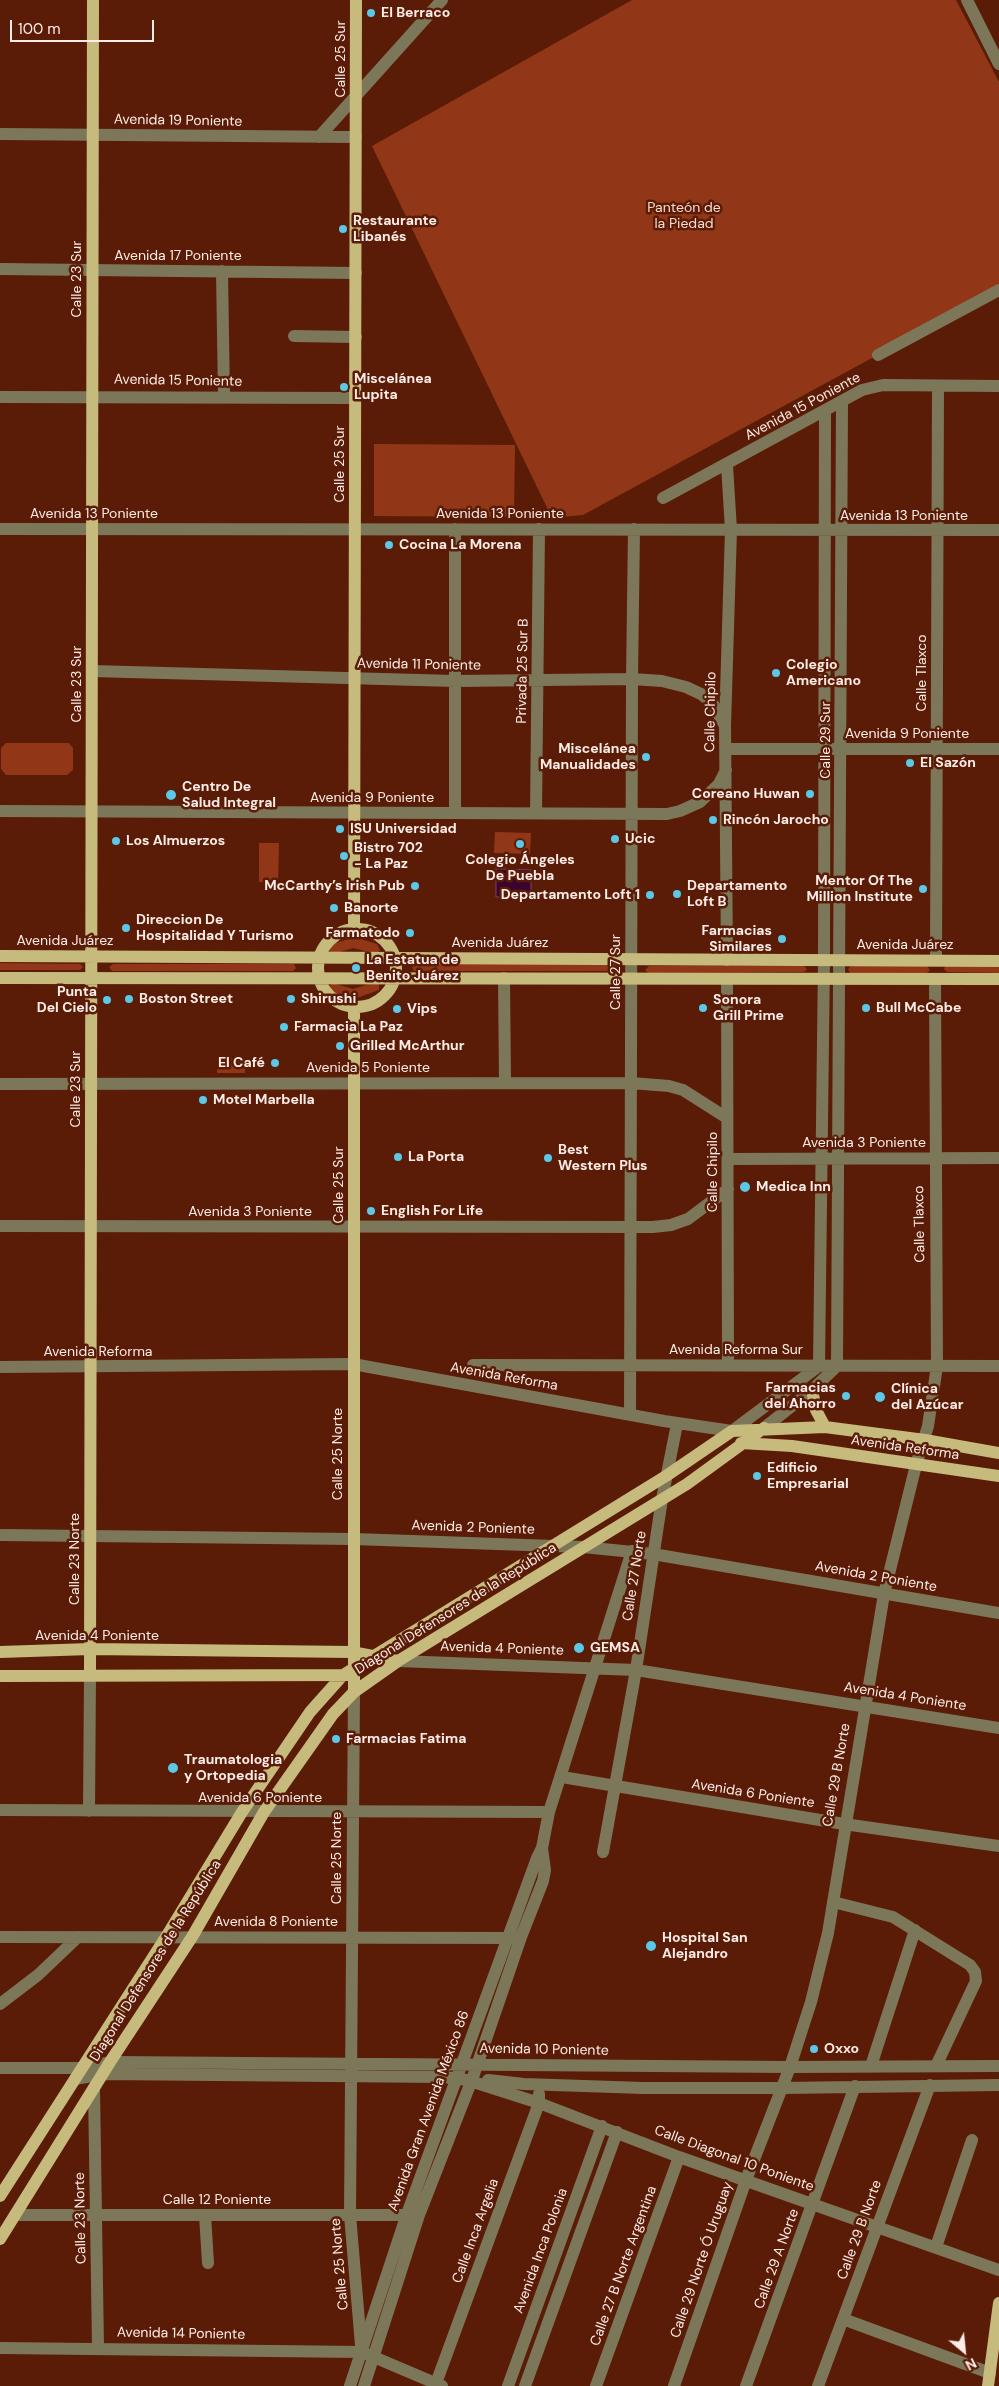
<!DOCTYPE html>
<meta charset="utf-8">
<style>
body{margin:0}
#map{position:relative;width:999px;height:2386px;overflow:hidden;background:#5a1c06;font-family:"DM Sans",sans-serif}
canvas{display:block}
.north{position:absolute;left:939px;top:2326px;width:50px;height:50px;-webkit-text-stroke:4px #5a1c06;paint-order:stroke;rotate:152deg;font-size:14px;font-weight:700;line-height:20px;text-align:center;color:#fdece7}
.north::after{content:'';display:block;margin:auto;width:18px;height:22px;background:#fdece7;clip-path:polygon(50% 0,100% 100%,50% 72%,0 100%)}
.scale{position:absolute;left:10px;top:20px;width:144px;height:22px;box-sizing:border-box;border:2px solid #fdece7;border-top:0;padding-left:6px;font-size:15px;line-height:18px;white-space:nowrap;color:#fdece7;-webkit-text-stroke:4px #5a1c06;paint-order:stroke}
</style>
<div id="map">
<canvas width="999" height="2386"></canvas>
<div class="north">N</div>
<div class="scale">100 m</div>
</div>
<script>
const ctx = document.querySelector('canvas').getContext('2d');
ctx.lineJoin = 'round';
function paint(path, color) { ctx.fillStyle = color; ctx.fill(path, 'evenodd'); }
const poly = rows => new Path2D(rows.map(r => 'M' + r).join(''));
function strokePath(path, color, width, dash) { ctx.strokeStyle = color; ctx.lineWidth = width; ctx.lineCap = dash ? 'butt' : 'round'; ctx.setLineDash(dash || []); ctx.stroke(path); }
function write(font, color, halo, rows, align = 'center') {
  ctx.font = font + ' "DM Sans",sans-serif'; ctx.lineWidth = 5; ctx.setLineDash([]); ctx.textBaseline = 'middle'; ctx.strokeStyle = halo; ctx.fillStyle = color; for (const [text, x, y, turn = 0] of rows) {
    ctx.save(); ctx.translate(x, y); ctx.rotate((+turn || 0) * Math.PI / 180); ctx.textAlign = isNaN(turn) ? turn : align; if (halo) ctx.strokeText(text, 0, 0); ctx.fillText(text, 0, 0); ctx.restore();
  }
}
paint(poly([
 [632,0,956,0,999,82,999,289,583,515,552,518,372,146],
 [374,444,515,445,514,517,374,516],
 [6,743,69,743,73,748,73,770,67,775,6,775,1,769,1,748],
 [495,832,531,833,530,854,494,853],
 [259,843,279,843,278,882,259,882],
 [354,937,377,944,380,950,377,954,353,948,333,954,329,951,330,945],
 [0,963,80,964,83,967,80,970,0,970],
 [113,964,294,964,296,968,293,971,112,971,109,967],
 [415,964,614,964,617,967,614,971,414,971,412,967],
 [649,966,804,966,807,969,804,972,648,973,645,970],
 [851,966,927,966,930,970,927,973,850,973,848,969],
 [945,966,999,966,999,973,947,972,944,969],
 [375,982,379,984,379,990,354,999,331,993,328,987,333,983,353,989],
 [217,1058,245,1058,245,1073,217,1073]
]), '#913718');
const water = poly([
 [496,869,531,870,531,897,496,897,496,869]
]);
paint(water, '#3b032f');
strokePath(water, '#754966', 1);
strokePath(poly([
 [967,0,999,64],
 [0,134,356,137],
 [319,137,442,0],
 [0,269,356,273],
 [222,271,224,397],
 [294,336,356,337],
 [878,355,999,290],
 [0,397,355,398],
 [663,498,862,390,883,385,999,386],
 [0,529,999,530],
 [92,671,455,681,632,679,662,681,686,687,701,694,713,704,725,726],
 [726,749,999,749],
 [0,811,667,814,680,811,700,802,719,784,726,770],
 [455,813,455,529],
 [536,813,539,529],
 [727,960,725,726,731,530,727,465],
 [936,960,938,386],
 [504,978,505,1083],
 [727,979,728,1365],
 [0,1084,631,1083,669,1086,683,1090,727,1118],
 [728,1159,999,1158],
 [0,1226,653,1227,671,1225,688,1219,728,1189],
 [473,1365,999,1366],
 [837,1366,842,401],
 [0,1367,353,1364,664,1421,732,1431,819,1366,824,960,825,410],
 [630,1415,632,679,634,529],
 [764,1428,812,1390,837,1366],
 [0,1535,354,1539,583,1547,653,1554,999,1613],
 [398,1661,636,1670,999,1728],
 [354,1692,350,2215,361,2345],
 [562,1777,844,1824,999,1846],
 [0,1810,549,1812],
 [89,1811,90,1675],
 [603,1852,636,1670,662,1499,677,1424],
 [833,1902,893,1917,970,1965,975,1972,976,1981,936,2066],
 [0,1937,516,1938],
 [0,2004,38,1975,78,1937],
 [871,2066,915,1930],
 [0,2068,82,2068,110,2062,790,2067,999,2066],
 [75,2079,103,2074,444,2077,467,2080,539,2103,679,2157,999,2270],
 [488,2080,524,2084,643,2088,782,2088,999,2085],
 [94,2088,98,2348],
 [15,2215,414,2215],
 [205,2215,208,2263],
 [936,2247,972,2140],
 [843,2319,990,2373],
 [0,2348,362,2352,442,2386],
 [350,2386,407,2214,537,1858,542,1848,549,1812,632,1551],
 [364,2386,419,2215,473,2077,521,1937,543,1881,545,1870,542,1848],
 [435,2386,539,2103,539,2094],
 [508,2386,602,2126],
 [525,2386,617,2132],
 [596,2386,679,2157],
 [674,2386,746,2180,790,2067,811,2002,828,1933,884,1594,916,1465,928,1426,937,1366,935,979],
 [746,2386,855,2086],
 [818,2386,930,2085]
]), '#7d775a', 12);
strokePath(poly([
 [354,929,356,0],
 '318 968a39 39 0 1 1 78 0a39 39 0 1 1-78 0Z',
 [0,956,999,961],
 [0,978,999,979],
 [812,1390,816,1410,825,1427],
 [741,1443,792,1446,999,1476],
 [0,1652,90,1649,352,1652,398,1661],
 [90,1675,93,0],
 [0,1676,347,1675],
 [354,1692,354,1006],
 [0,2196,166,1937,242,1812,310,1712,343,1675,666,1476,732,1431,825,1427,925,1440,999,1453],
 [0,2239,110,2062,192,1937,264,1812,333,1714,354,1692,398,1661,687,1484,764,1428],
 [988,2386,999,2303]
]), '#c6ba7d', 12);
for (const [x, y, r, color] of [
 [371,13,5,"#5ac8e6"],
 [343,229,5,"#5ac8e6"],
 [344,387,5,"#5ac8e6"],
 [389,545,5,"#5ac8e6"],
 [776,673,5,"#5ac8e6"],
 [646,757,5,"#5ac8e6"],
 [910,763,5,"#5ac8e6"],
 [810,794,5,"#5ac8e6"],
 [171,795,6,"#5ac8e6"],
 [713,820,5,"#5ac8e6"],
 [340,829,5,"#5ac8e6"],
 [615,839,5,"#5ac8e6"],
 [116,841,5,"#5ac8e6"],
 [520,844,5,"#5ac8e6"],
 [344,856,5,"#5ac8e6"],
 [415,886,5,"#5ac8e6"],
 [923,889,5,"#5ac8e6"],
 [677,894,5,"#5ac8e6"],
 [650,895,5,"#5ac8e6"],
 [334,908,5,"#5ac8e6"],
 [126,928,5,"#5ac8e6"],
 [410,933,5,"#5ac8e6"],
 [782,939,5,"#5ac8e6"],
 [356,968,5,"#5ac8e6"],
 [129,999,5,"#5ac8e6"],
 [291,999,5,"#5ac8e6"],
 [107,1000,5,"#5ac8e6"],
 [703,1008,5,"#5ac8e6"],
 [866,1008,5,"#5ac8e6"],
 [397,1009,5,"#5ac8e6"],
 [284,1027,5,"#5ac8e6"],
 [340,1046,5,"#5ac8e6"],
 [275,1063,5,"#5ac8e6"],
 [203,1100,5,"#5ac8e6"],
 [398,1157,5,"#5ac8e6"],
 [548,1158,5,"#5ac8e6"],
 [745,1187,6,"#5ac8e6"],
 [371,1211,5,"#5ac8e6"],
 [846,1396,5,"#5ac8e6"],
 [880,1397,6,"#5ac8e6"],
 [757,1476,5,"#5ac8e6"],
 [579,1648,6,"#5ac8e6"],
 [336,1739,5,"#5ac8e6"],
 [173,1768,6,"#5ac8e6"],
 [651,1946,6,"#5ac8e6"],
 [814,2049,5,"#5ac8e6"]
]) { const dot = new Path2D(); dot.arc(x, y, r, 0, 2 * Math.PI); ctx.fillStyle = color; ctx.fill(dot); strokePath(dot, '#5a1c06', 2); }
write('bold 14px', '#fdece7', '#5a1c06', [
 ["El Berraco",381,13],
 ["Restaurante",353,221],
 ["Libanés",353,237],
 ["Miscelánea",354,379],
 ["Lupita",354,395],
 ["Cocina La Morena",399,545],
 ["Colegio",786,665],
 ["Americano",786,681],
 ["Miscelánea",636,749,"right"],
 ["Manualidades",636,765,"right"],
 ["El Sazón",920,763],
 ["Centro De",182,787],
 ["Salud Integral",182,803],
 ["Coreano Huwan",800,794,"right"],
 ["Rincón Jarocho",723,820],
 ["ISU Universidad",350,829],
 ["Ucic",625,839],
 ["Los Almuerzos",126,841],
 ["Bistro 702",354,848],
 ["- La Paz",354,864],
 ["Colegio Ángeles",520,860,"center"],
 ["De Puebla",520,876,"center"],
 ["Mentor Of The",913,881,"right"],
 ["Million Institute",913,897,"right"],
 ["McCarthy’s Irish Pub",405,886,"right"],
 ["Departamento",687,886],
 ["Loft B",687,902],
 ["Departamento Loft 1",640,895,"right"],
 ["Banorte",344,908],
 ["Direccion De",136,920],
 ["Hospitalidad Y Turismo",136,936],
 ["Farmacias",772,931,"right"],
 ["Similares",772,947,"right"],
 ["Farmatodo",400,933,"right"],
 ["La Estatua de",366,960],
 ["Benito Juárez",366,976],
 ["Punta",97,992,"right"],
 ["Del Cielo",97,1008,"right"],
 ["Boston Street",139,999],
 ["Shirushi",301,999],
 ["Sonora",713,1000],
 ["Grill Prime",713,1016],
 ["Bull McCabe",876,1008],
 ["Vips",407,1009],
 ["Farmacia La Paz",294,1027],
 ["Grilled McArthur",350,1046],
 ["El Café",265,1063,"right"],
 ["Motel Marbella",213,1100],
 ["Best",558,1150],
 ["Western Plus",558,1166],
 ["La Porta",408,1157],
 ["Medica Inn",756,1187],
 ["English For Life",381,1211],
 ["Farmacias",836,1388,"right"],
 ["del Ahorro",836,1404,"right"],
 ["Clínica",891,1389],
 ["del Azúcar",891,1405],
 ["Edificio",767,1468],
 ["Empresarial",767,1484],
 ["GEMSA",590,1648],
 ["Farmacias Fatima",346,1739],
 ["Traumatologia",184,1760],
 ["y Ortopedia",184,1776],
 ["Hospital San",662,1938],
 ["Alejandro",662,1954],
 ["Oxxo",824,2049]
], 'left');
write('14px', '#fdece7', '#5a1c06', [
 ["Calle 25 Sur",341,59,-90],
 ["Avenida 19 Poniente",178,121,1],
 ["Avenida 17 Poniente",178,256],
 ["Calle 23 Sur",77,279,-90],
 ["Avenida 15 Poniente",178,381,1],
 ["Avenida 15 Poniente",803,407,-28],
 ["Calle 25 Sur",340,464,-90],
 ["Avenida 13 Poniente",94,514],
 ["Avenida 13 Poniente",500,514],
 ["Avenida 13 Poniente",904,516],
 ["Avenida 11 Poniente",419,665,1],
 ["Privada 25 Sur B",523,671,-89],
 ["Calle Tlaxco",922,673,-90],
 ["Calle 23 Sur",77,684,-90],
 ["Calle Chipilo",711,712,-89],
 ["Avenida 9 Poniente",907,734],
 ["Calle 29 Sur",826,740,-90],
 ["Avenida 9 Poniente",372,798],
 ["Avenida Juárez",65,941],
 ["Avenida Juárez",500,943],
 ["Avenida Juárez",905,945],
 ["Calle 27 Sur",616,972,-90],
 ["Avenida 5 Poniente",368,1068],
 ["Calle 23 Sur",76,1089,-90],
 ["Avenida 3 Poniente",864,1143],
 ["Calle Chipilo",713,1172,-90],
 ["Calle 25 Sur",339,1185,-90],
 ["Avenida 3 Poniente",250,1212],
 ["Calle Tlaxco",920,1224,-91],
 ["Avenida Reforma Sur",736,1350],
 ["Avenida Reforma",98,1352],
 ["Avenida Reforma",504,1377,10],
 ["Avenida Reforma",905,1448,8],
 ["Calle 25 Norte",338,1454,-90],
 ["Avenida 2 Poniente",473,1528,2],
 ["Calle 23 Norte",75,1559,-90],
 ["Calle 27 Norte",635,1576,-81],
 ["Avenida 2 Poniente",876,1577,10],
 ["Diagonal Defensores de la República",456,1609,-32],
 ["Avenida 4 Poniente",97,1636],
 ["Avenida 4 Poniente",502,1649,2],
 ["Avenida 4 Poniente",905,1697,9],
 ["Calle 29 B Norte",837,1775,-80],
 ["Avenida 6 Poniente",753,1794,9],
 ["Avenida 6 Poniente",260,1798],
 ["Calle 25 Norte",337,1858,-90],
 ["Avenida 8 Poniente",276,1922],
 ["Diagonal Defensores de la República",156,1961,-58],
 ["Avenida 10 Poniente",544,2050,1],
 ["Avenida Gran Avenida México 86",429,2111,-70],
 ["Calle Diagonal 10 Poniente",734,2159,20],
 ["Calle 12 Poniente",217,2200],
 ["Calle 23 Norte",81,2218,-91],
 ["Calle 29 B Norte",860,2230,-70],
 ["Calle Inca Argelia",476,2231,-70],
 ["Avenida Inca Polonia",541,2251,-70],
 ["Calle 29 A Norte",777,2259,-70],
 ["Calle 29 Norte Ó Uruguay",702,2260,-71],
 ["Calle 25 Norte",340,2264,-95],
 ["Calle 27 B Norte Argentina",624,2266,-70],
 ["Avenida 14 Poniente",181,2334,1]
]);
write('14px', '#fad9cf', '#5a1c06', [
 ["Panteón de",684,208],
 ["la Piedad",684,224]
]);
</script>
